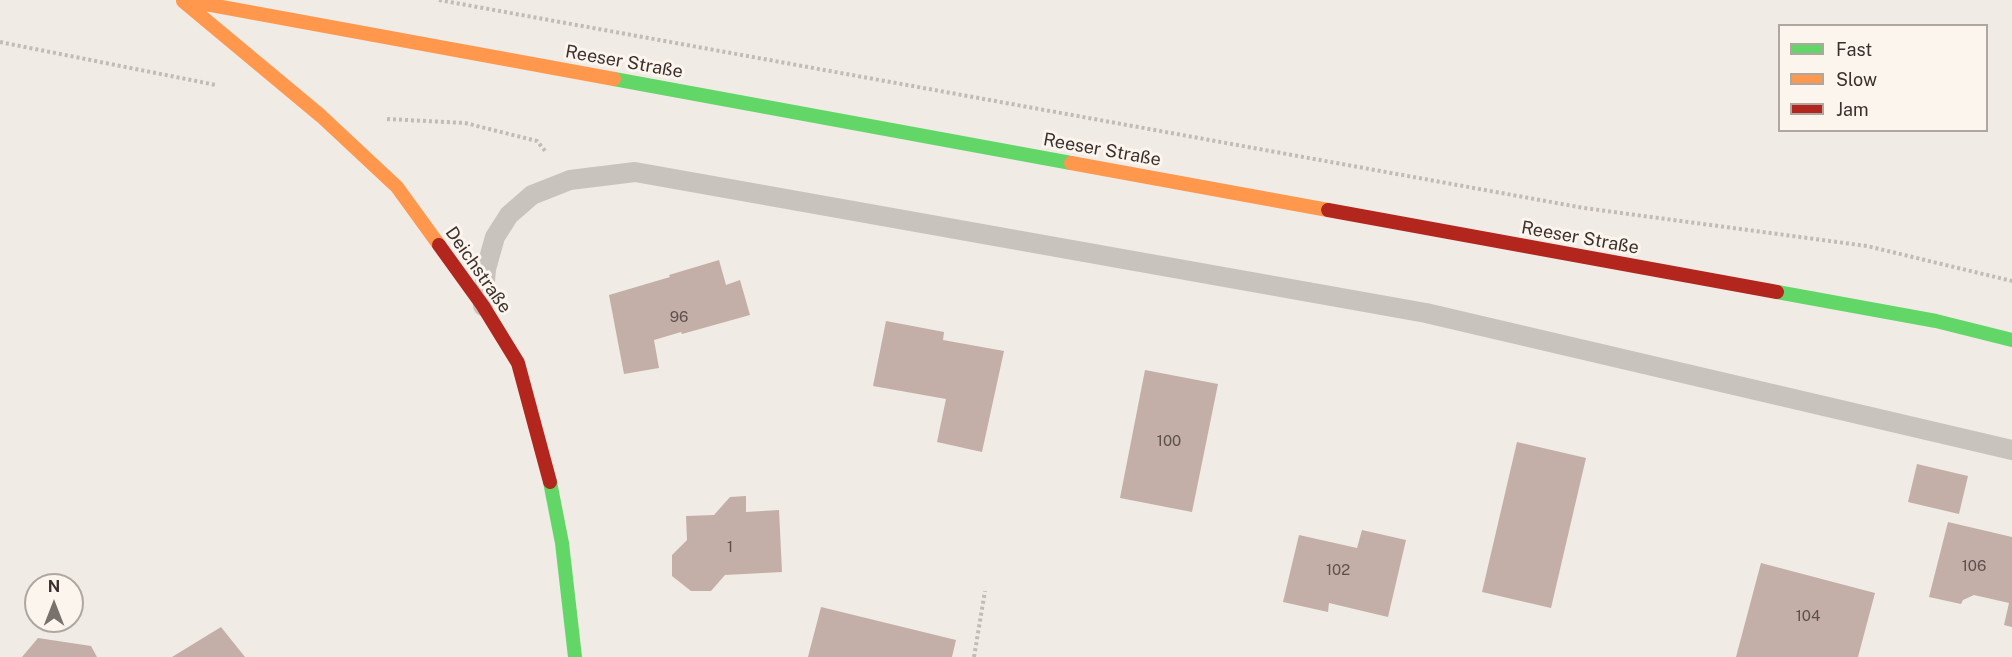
<!DOCTYPE html>
<meta charset="utf-8">
<style>
body{margin:0}
#map{position:relative;width:2012px;height:657px;overflow:hidden;background:#f0ebe5;font-family:"Public Sans",sans-serif}
canvas{display:block}
.legend{position:absolute;left:1778px;top:24px;width:210px;height:108px;box-sizing:border-box;background:#fbf5ee;border:2px solid #aea6a0;margin:0;padding:8px 10px;list-style:none;font-size:18px;color:#3b302b}
.legend li{display:flex;align-items:center;gap:12px;height:30px}
.legend b{width:30px;border:2px solid #aea6a0}
.north{position:absolute;left:24px;top:573px;width:60px;height:60px;box-sizing:border-box;background:#fbf5ee;border:2px solid #aea6a0;border-radius:50%;rotate:0deg;font-size:16px;font-weight:700;line-height:24px;text-align:center;color:#3b302b}
.north::after{content:'';display:block;margin:auto;width:21px;height:27px;background:#7a716c;clip-path:polygon(50% 0,100% 100%,50% 72%,0 100%)}
</style>
<div id="map">
<canvas width="2012" height="657"></canvas>
<ul class="legend">
<li><b style="height:8px;background:#63d668"></b>Fast</li>
<li><b style="height:8px;background:#ff974d"></b>Slow</li>
<li><b style="height:8px;background:#b3261e"></b>Jam</li>
</ul>
<div class="north">N</div>
</div>
<script>
const ctx = document.querySelector('canvas').getContext('2d');
ctx.lineJoin = 'round';
function paint(path, color) { ctx.fillStyle = color; ctx.fill(path, 'evenodd'); }
const poly = rows => new Path2D(rows.map(r => 'M' + r).join(''));
function strokePath(path, color, width, dash) { ctx.strokeStyle = color; ctx.lineWidth = width; ctx.lineCap = dash ? 'butt' : 'round'; ctx.setLineDash(dash || []); ctx.stroke(path); }
function write(font, color, halo, rows, align = 'center') {
  ctx.font = font + ' "Public Sans",sans-serif'; ctx.lineWidth = 6; ctx.setLineDash([]); ctx.textBaseline = 'middle'; ctx.strokeStyle = halo; ctx.fillStyle = color; for (const [text, x, y, turn = 0] of rows) {
    ctx.save(); ctx.translate(x, y); ctx.rotate((+turn || 0) * Math.PI / 180); ctx.textAlign = isNaN(turn) ? turn : align; if (halo) ctx.strokeText(text, 0, 0); ctx.fillText(text, 0, 0); ctx.restore();
  }
}
paint(poly([
 [719,260,726,285,740,280,750,315,682,334,681,332,654,340,659,368,624,374,609,295,670,277,669,275],
 [886,321,944,332,943,340,1004,351,982,452,937,442,946,399,873,386],
 [1145,370,1218,384,1192,512,1120,498],
 [1517,442,1586,458,1551,608,1482,592],
 [1917,464,1968,476,1959,514,1908,502],
 [746,496,746,512,779,510,782,572,725,575,711,591,691,591,672,576,672,555,687,540,686,516,714,515,730,497],
 [1948,522,2012,537,2012,627,2004,625,2009,603,1974,595,1963,600,1961,604,1929,597],
 [1362,530,1406,540,1388,617,1329,603,1328,612,1283,602,1299,535,1357,548],
 [1761,563,1875,593,1858,657,1736,657],
 [821,607,956,640,952,657,808,657],
 [221,627,245,657,172,657],
 [38,638,91,646,97,657,22,657]
]), '#c3afa7');
strokePath(poly([
 [439,0,1584,208,1867,246,2012,281],
 [0,42,216,85],
 [387,119,465,123,537,141,546,152],
 [974,657,985,591]
]), '#c2bbb6', 4, [3, 3]);
strokePath(poly([
 [483,306,486,269,495,237,509,215,532,195,570,180,635,172,1426,313,2012,450]
]), '#c9c3be', 20);
strokePath(poly([
 [614,79,1071,163],
 [1777,292,1936,321,2012,340],
 [550,482,562,543,575,657]
]), '#63d668', 14);
strokePath(poly([
 [184,0,614,79],
 [183,1,321,116,397,187,439,245],
 [1071,163,1328,210]
]), '#ff974d', 14);
strokePath(poly([
 [1328,210,1777,292],
 [439,245,483,306,518,363,550,482]
]), '#b3261e', 14);
write('15px', '#5d504a', null, [
 ["96",679,317],
 ["100",1169,441],
 ["1",730,547],
 ["106",1974,566],
 ["102",1338,570],
 ["104",1808,616]
]);
write('18px', '#3b302b', '#fbf5ee', [
 ["Reeser Straße",624,62,10],
 ["Reeser Straße",1102,150,10],
 ["Reeser Straße",1580,238,10],
 ["Deichstraße",478,270,55]
]);
</script>
